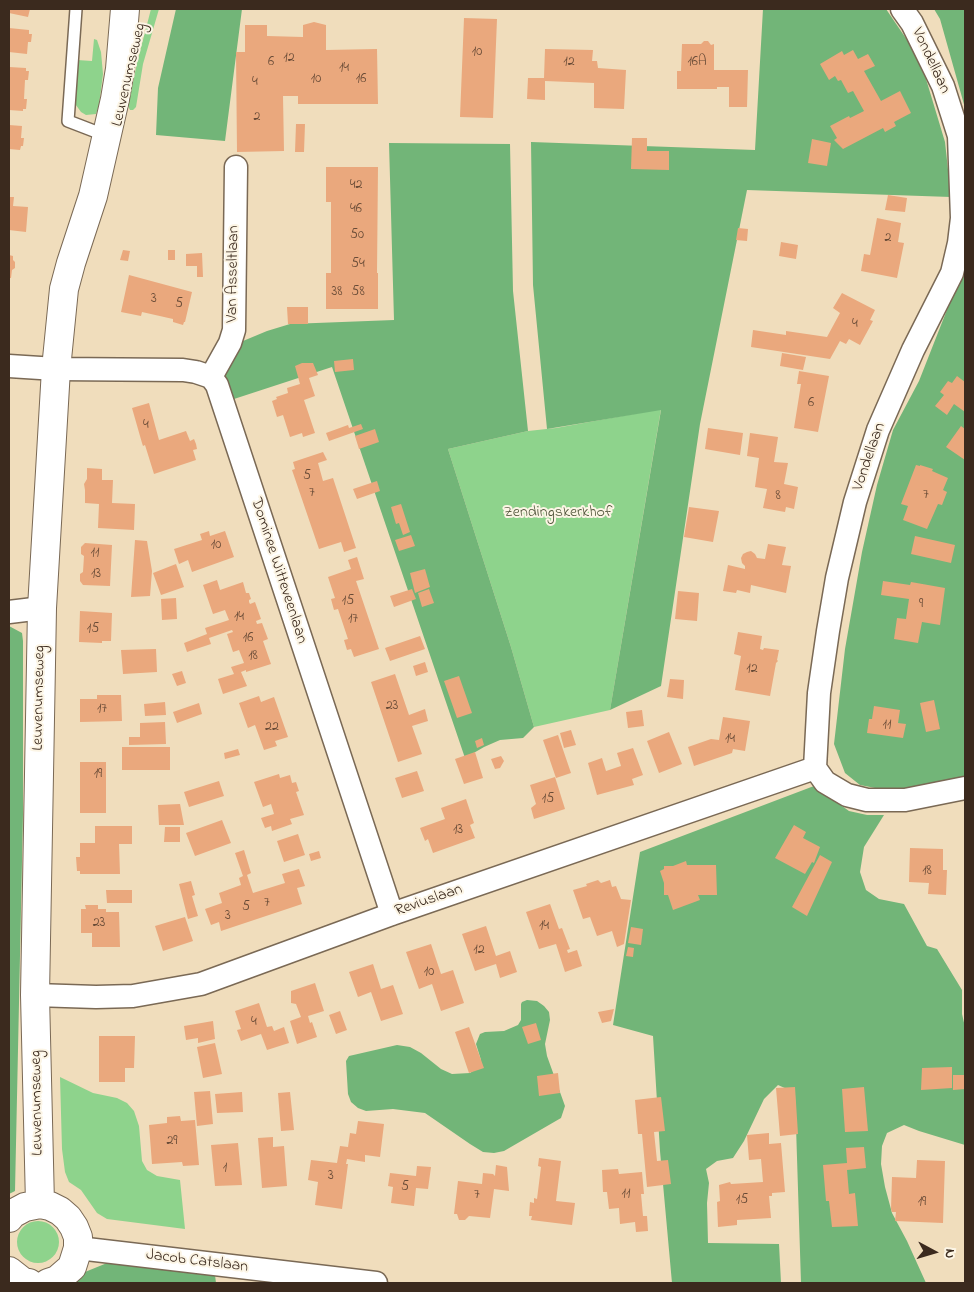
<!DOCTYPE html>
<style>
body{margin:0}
#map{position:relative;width:974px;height:1292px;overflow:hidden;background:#f0ddbc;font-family:"Indie Flower",sans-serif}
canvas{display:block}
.frame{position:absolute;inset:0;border:10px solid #3b2a1e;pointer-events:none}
.north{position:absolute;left:909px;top:1227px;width:50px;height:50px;-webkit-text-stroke:4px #fcf5e5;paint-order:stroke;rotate:96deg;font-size:14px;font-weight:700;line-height:20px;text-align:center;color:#3b2a1e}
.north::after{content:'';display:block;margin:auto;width:18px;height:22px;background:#3b2a1e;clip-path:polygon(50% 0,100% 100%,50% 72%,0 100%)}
</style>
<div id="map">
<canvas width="974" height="1292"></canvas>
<div class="frame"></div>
<div class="north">N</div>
</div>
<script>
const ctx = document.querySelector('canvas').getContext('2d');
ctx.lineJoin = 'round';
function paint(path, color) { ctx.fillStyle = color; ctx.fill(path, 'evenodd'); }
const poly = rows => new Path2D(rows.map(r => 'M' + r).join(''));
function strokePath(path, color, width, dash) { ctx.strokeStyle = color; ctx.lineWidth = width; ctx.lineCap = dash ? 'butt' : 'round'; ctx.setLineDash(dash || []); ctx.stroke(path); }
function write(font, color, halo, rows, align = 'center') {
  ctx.font = font + ' "Indie Flower",sans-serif'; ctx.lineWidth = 4; ctx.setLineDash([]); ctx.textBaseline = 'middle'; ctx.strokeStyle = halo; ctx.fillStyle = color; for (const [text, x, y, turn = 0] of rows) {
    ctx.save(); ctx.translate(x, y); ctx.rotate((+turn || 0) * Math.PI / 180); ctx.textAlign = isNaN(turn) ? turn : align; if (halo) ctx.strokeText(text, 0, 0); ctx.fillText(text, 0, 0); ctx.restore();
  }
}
paint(poly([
 [151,9,159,9,143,64,136,107,133,110,130,110,128,106,137,63],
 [94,39,97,40,101,52,103,74,99,105,96,114,86,115,81,112,73,101,77,60,92,61],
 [661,409,610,710,534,727,511,647,448,449,528,431,556,428],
 [60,1077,93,1093,117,1098,127,1103,134,1111,139,1126,142,1161,147,1170,157,1176,180,1180,185,1229,107,1219,97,1213,81,1190,69,1182,65,1172,62,1149],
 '17 1242a21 21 0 1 1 42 0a21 21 0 1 1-42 0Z'
]), '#8ed38c');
paint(poly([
 [176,9,242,9,225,141,156,135,158,88],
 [763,9,886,9,920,59,945,142,951,197,747,190,700,424,661,686,610,710,661,410,547,429,533,285,531,142,755,150],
 [934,9,965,9,965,108,940,19],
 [389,143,510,144,513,291,528,431,448,449,511,647,534,727,523,738,500,740,484,747,465,758,332,367,234,399,225,375,232,349,243,341,267,331,290,324,394,320],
 [965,264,965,781,890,791,860,785,845,773,834,744,845,649,862,552,877,485,893,430,919,381],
 [9,626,22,633,23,641,23,814,15,1191,9,1194],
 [814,786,849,811,867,815,884,815,864,847,860,872,866,890,879,899,904,904,927,946,937,949,962,990,962,1014,965,1027,965,1145,919,1131,904,1125,887,1133,882,1146,881,1164,885,1187,892,1213,907,1241,926,1283,801,1283,795,1095,787,1089,778,1085,764,1099,744,1141,733,1158,717,1161,706,1169,709,1183,707,1203,708,1243,779,1244,781,1283,672,1283,660,1151,653,1036,613,1025,640,852],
 [527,1000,537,1001,544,1006,549,1012,550,1020,545,1044,547,1056,565,1106,561,1118,504,1151,494,1153,483,1152,470,1144,425,1113,393,1109,366,1111,358,1108,351,1102,348,1094,346,1061,349,1056,397,1045,410,1047,421,1053,441,1069,452,1074,470,1073,477,1068,481,1060,476,1044,480,1034,485,1032,504,1031,518,1025,521,1020,521,1004,522,1002],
 [112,1261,145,1264,215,1275,216,1283,68,1283,85,1272]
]), '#72b578');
paint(poly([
 [9,9,30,9,28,17,9,13],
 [464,18,497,19,493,118,460,117],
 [314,22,326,25,326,50,377,49,378,104,298,104,298,96,283,96,284,151,237,152,236,52,245,52,245,25,267,25,267,36,303,37,303,25],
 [9,28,29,30,29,34,32,34,31,42,28,42,27,54,9,52],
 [704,41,708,41,711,45,714,44,714,70,748,70,747,107,729,107,729,87,717,87,717,89,677,89,677,71,681,71,682,44,701,44],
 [545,49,593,50,592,61,597,61,598,68,626,70,624,109,594,108,594,83,545,81,545,100,527,99,528,78,544,78],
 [853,50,858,59,868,54,875,66,864,71,881,101,900,91,911,113,894,122,896,126,885,132,883,128,843,149,834,140,837,138,830,126,849,116,850,118,864,111,853,91,848,93,841,80,838,81,835,76,829,80,820,64,842,51,844,55],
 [9,67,26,68,26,71,29,71,28,80,25,80,24,99,27,99,26,109,23,109,23,111,9,110],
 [296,124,305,124,304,152,295,152],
 [9,125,22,126,21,138,24,138,23,146,21,146,20,150,9,149],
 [632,138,647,138,647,151,669,151,669,170,631,169],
 [812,139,831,143,827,166,808,163],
 [326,167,378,167,377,273,378,273,378,309,326,309,326,273,331,273,331,202,326,202],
 [888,195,907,198,905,212,885,210],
 [9,197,14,197,13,206,28,207,26,232,9,230],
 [877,218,901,223,898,242,904,243,897,278,861,271,864,254,870,255],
 [738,228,748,229,747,241,736,240],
 [781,242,798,245,796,259,779,256],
 [123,250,130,251,128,261,120,260],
 [168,250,175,250,175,260,168,260],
 [202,253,203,277,197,277,197,266,186,266,186,254],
 [9,255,13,256,13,260,15,262,15,268,12,270,11,278,9,278],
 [129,275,192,292,185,322,184,322,183,325,173,322,173,319,142,312,141,316,121,312],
 [842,293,875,310,870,320,873,321,860,345,849,339,846,344,840,341,830,359,751,347,753,330,786,335,786,331,827,337,840,313,833,308],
 [287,307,308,307,308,324,288,324],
 [782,353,806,357,803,370,780,366],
 [353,359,354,370,335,372,334,361],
 [302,363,313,363,318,375,309,378,315,396,304,400,315,433,303,437,302,433,290,437,283,415,277,417,272,401,277,399,276,397,288,393,287,388,300,384,295,366],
 [799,371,829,376,818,432,794,428,801,384,797,384],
 [957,376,965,382,965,412,954,404,947,415,935,406,944,395,940,392,948,381,952,383],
 [149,403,159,440,186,431,190,441,194,439,196,444,197,449,193,450,196,460,154,474,145,445,143,446,142,443,132,408],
 [361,424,363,429,329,441,326,433,348,425,349,428],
 [961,426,965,429,965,460,946,447],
 [708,428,743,433,740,455,705,449],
 [375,429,379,442,359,449,355,436],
 [750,433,778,437,774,462,788,463,784,484,798,487,794,509,786,507,785,512,763,508,767,489,755,487,759,458,747,456],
 [323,452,327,460,318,463,323,481,333,478,356,548,344,552,341,542,319,549,292,470,295,469,293,462],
 [916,465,920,466,920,465,933,469,932,471,948,478,943,490,947,492,942,505,938,504,927,529,903,520,908,506,901,504],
 [87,468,102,469,102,480,113,480,112,503,135,504,134,530,98,528,99,504,85,503,85,490,84,484,87,479],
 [377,481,380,491,357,499,353,489],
 [401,504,410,532,403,535,399,523,396,524,391,507],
 [689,507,719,511,713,542,684,537],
 [209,531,210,536,225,531,234,557,192,572,188,560,179,564,174,549,202,540,200,534],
 [411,535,415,546,399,551,395,540],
 [915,536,955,545,951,563,911,554],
 [135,540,147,541,152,571,150,596,131,597],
 [85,543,112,545,110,586,83,585,80,581,80,574,83,572,84,556,81,554,81,547],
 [768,544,786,547,782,565,791,566,786,593,751,585,750,593,737,590,736,593,723,591,728,565,745,569,745,566,742,563,741,558,743,554,747,552,751,551,755,554,757,558,765,559],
 [357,557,364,579,356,581,379,649,354,657,351,649,347,650,344,640,348,639,338,609,334,610,331,599,335,598,328,577,351,569,348,560],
 [176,564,184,587,161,595,153,573],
 [425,569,430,587,415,593,410,573],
 [217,580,220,590,243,582,246,593,249,593,251,599,249,600,249,602,250,604,255,602,261,619,256,621,257,624,262,623,268,639,263,641,271,664,246,672,246,670,241,672,247,686,223,694,218,679,234,674,231,667,244,663,239,650,233,652,227,634,233,632,232,630,209,638,211,644,187,652,184,643,207,634,205,628,229,620,225,610,213,614,203,585],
 [883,581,910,585,911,582,945,588,940,625,922,622,918,643,894,639,897,618,906,619,909,599,881,595],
 [412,589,416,599,394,607,390,596],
 [429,589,434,603,422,607,418,593],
 [678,591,699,593,697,621,675,619],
 [176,598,177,619,162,620,161,599],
 [80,611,112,613,111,641,102,641,102,643,79,642],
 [738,632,762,636,760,649,763,650,764,648,779,650,777,660,778,661,776,663,770,696,735,690,741,656,734,654],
 [420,636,425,649,390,661,385,648],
 [156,649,157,672,123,674,121,650],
 [425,662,428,672,416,676,413,666],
 [182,671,186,683,177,686,172,674],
 [395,674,409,715,425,709,428,721,412,726,422,754,398,762,371,682],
 [459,676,472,713,457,718,444,681],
 [670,679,684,680,683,699,667,697],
 [97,695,121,695,122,721,80,722,80,699,97,699],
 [259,696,261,702,274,697,288,737,275,741,277,746,264,750,255,725,248,728,239,703],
 [934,700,940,729,926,732,920,703],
 [165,702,166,715,145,716,144,704],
 [199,703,202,714,177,723,173,712],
 [874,706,900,710,898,723,906,724,903,738,867,733,869,719,872,719],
 [642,710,644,726,628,728,626,712],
 [723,717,750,721,745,751,733,749,732,753,694,766,688,747,711,739,719,740],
 [165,722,166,744,129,745,129,737,140,737,140,723],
 [571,730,576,745,564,748,560,733],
 [669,732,682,764,659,773,647,741],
 [558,735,571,773,556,778,543,740],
 [482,738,484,745,477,748,475,741],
 [122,747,170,747,170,770,122,770],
 [633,748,643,775,632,779,634,785,597,795,588,763,602,758,606,771,621,766,617,753],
 [238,749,240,755,225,759,224,753],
 [475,752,483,778,464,784,455,759],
 [501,756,504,761,500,768,495,769,491,759],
 [80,762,106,762,106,813,80,813],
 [417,771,424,791,402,798,395,778],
 [279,774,280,778,290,775,292,783,296,782,299,791,296,792,304,815,290,819,292,824,272,831,271,826,265,828,261,818,274,814,271,804,263,807,254,782],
 [555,777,565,809,534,819,531,808,536,804,530,785],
 [219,781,224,796,189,807,184,792],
 [466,799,474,823,470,825,475,838,433,853,428,839,425,841,420,828,445,819,441,808],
 [180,804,184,825,159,825,158,805],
 [222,820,231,843,195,856,186,833],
 [794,825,806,832,803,838,820,847,814,863,812,862,805,874,775,858],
 [95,826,132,826,132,844,119,844,120,874,80,874,80,871,77,871,76,857,80,857,80,843,95,843],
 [165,827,180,827,180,842,164,842],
 [298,834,305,855,284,862,277,841],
 [910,848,943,849,943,870,947,870,946,895,928,894,929,883,909,882],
 [244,850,251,873,247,875,253,893,285,883,282,874,299,869,305,886,297,888,302,904,221,931,219,922,211,925,205,909,222,903,219,893,241,885,239,878,243,876,235,853],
 [319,851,321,858,311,861,309,854],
 [820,855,832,862,807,916,792,907],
 [686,861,687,865,716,865,717,895,698,895,700,900,673,910,668,895,664,895,664,883,660,871,664,869,664,866,673,866],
 [598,880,601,883,610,880,612,887,616,886,621,899,631,900,624,944,617,947,612,931,597,936,590,917,583,919,573,890,587,886,586,884],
 [191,881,195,895,192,896,198,916,188,919,179,884],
 [106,890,132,890,132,903,107,903],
 [550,904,559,929,562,928,570,949,567,950,568,953,577,950,582,966,565,972,556,944,539,949,526,912],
 [85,905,98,905,98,909,106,909,106,912,119,912,120,947,92,947,92,933,81,933,81,909,86,909],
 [185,917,193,941,163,951,155,926],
 [486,926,496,956,510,951,517,972,500,978,496,964,475,971,462,934],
 [631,927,643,929,641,945,628,943],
 [431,944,441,974,453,970,464,1003,441,1011,432,984,419,989,406,952],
 [628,947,634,948,633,957,626,956],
 [373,964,381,989,393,985,403,1014,381,1021,371,992,358,997,349,972],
 [315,983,324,1011,308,1016,310,1023,312,1022,317,1037,297,1044,290,1021,301,1017,296,1004,291,1003,291,991],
 [259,1003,267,1027,272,1026,274,1031,284,1027,289,1043,267,1050,261,1034,241,1041,237,1030,241,1029,235,1011],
 [614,1009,611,1021,602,1023,598,1012],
 [340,1011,347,1030,336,1034,329,1015],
 [213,1021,215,1039,198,1043,198,1038,186,1040,184,1026],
 [536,1023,541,1040,528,1044,522,1027],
 [469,1027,484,1068,469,1073,455,1032],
 [99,1036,135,1036,134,1068,125,1068,125,1082,99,1082],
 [215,1043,222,1074,203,1078,197,1047],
 [952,1067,952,1088,921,1090,922,1068],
 [558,1073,560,1093,539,1096,537,1076],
 [953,1075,964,1075,965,1089,953,1090],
 [795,1087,798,1134,780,1136,776,1088],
 [864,1087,868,1131,845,1132,842,1089],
 [210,1091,213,1124,197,1126,194,1092],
 [242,1092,243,1112,217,1113,215,1094],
 [290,1092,294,1130,281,1131,278,1093],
 [661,1097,665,1131,654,1132,657,1161,668,1160,671,1184,647,1187,642,1134,638,1134,635,1100],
 [180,1116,181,1121,195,1120,199,1165,183,1166,182,1162,152,1164,149,1125,167,1123,167,1117],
 [358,1121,384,1124,380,1157,365,1155,365,1162,347,1159,346,1164,348,1164,342,1209,315,1205,318,1182,308,1180,311,1160,337,1163,340,1146,348,1147,350,1133,356,1134],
 [769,1133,769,1144,781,1143,785,1192,772,1193,772,1196,769,1196,771,1218,737,1220,737,1225,718,1227,717,1202,720,1201,719,1185,730,1182,731,1184,763,1182,761,1159,749,1160,747,1135],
 [273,1137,273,1147,284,1146,287,1186,262,1188,258,1138],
 [238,1143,242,1185,215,1186,211,1145],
 [864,1147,866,1168,847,1170,849,1194,855,1193,858,1226,832,1227,829,1201,826,1201,823,1165,847,1163,846,1148],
 [539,1158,561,1161,556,1201,575,1203,572,1225,531,1220,532,1216,529,1216,530,1202,534,1203,534,1198,537,1199,541,1167,538,1166],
 [917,1160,945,1161,943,1223,895,1221,896,1212,892,1212,891,1209,892,1177,916,1178],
 [496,1165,507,1167,509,1191,494,1189,490,1218,469,1216,465,1220,459,1220,457,1214,454,1214,458,1181,482,1184,483,1173,493,1174,495,1176],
 [417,1166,431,1167,428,1189,416,1188,414,1206,391,1203,393,1187,388,1186,390,1173,416,1176],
 [618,1169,619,1174,642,1172,644,1194,641,1194,643,1216,647,1216,648,1231,636,1232,635,1222,620,1224,619,1208,609,1209,607,1192,603,1192,602,1170]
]), '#eaa87d');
const lane = poly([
 [76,9,68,121,107,136]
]);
const street = poly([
 [902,9,912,23,943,86,959,136,962,218,959,243,952,273,913,350,878,430,855,502,837,578,828,631,819,693,815,768,825,782,847,795,867,800,905,800,965,788],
 [9,366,56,369,183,370,196,372,211,377,217,385,392,914],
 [211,377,230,343,234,330,236,167],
 [9,612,42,608],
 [35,995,96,997,133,996,201,984,392,914,815,768],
 [78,1248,376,1283]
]);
const secondary = poly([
 [40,1204,35,995,42,608,56,369,64,289,71,263,93,196,115,99,120,69,125,9],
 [9,1218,12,1214,25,1207,40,1204,50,1206,60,1211,68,1218,74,1227,78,1237,78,1248,72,1267,57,1280,48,1283],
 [9,1271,23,1282,29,1283]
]);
strokePath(lane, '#7a6955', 14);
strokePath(street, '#7a6955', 25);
strokePath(secondary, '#7a6955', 30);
strokePath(lane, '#fff', 11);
strokePath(street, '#fff', 22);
strokePath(secondary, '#fff', 28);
write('14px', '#674a36', null, [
 ["10",477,53],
 ["12",289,59],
 ["6",271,63],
 ["12",569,63],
 ["16A",697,63],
 ["14",344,69],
 ["10",316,80],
 ["16",361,80],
 ["4",255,83],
 ["2",257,118],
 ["42",356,186],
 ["46",356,210],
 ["50",357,236],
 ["2",888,239],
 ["54",358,265],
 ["38",337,293],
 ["58",358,293],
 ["3",154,300],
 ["5",179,305],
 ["4",855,325],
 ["6",811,404],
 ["4",146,426],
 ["5",307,477],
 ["7",312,494],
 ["7",926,496],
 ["8",778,497],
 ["10",216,546],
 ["11",95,554],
 ["13",96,575],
 ["15",348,602],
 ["9",921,605],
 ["14",239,618],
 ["17",353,620],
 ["15",93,630],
 ["16",248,639],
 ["18",253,657],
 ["12",752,670],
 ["23",392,707],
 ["17",102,710],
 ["11",887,726],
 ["22",272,728],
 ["14",730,740],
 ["19",98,775],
 ["15",548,800],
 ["13",458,831],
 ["18",927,872],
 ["7",267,904],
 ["5",246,908],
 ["3",228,917],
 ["23",99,924],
 ["14",544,927],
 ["12",479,951],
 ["10",429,973],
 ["4",254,1023],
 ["29",172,1142],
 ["1",225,1169],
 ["3",331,1177],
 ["5",405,1188],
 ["11",626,1195],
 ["7",477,1196],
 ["15",742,1201],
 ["19",922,1203]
]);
write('16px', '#3b2a1e', '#fcf5e5', [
 ["Vondellaan",930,61,65],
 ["Leuvenumseweg",130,75,-77],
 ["Van Asseltlaan",234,274,-89],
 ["Vondellaan",870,457,-71],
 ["Dominee Witteveenlaan",278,571,72],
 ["Leuvenumseweg",40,698,-89],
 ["Reviuslaan",429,901,-19],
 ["Leuvenumseweg",38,1103,-91],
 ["Jacob Catslaan",197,1262,7]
]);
write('16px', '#50543a', '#fcf5e5', [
 ["Zendingskerkhof",558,513]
]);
</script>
